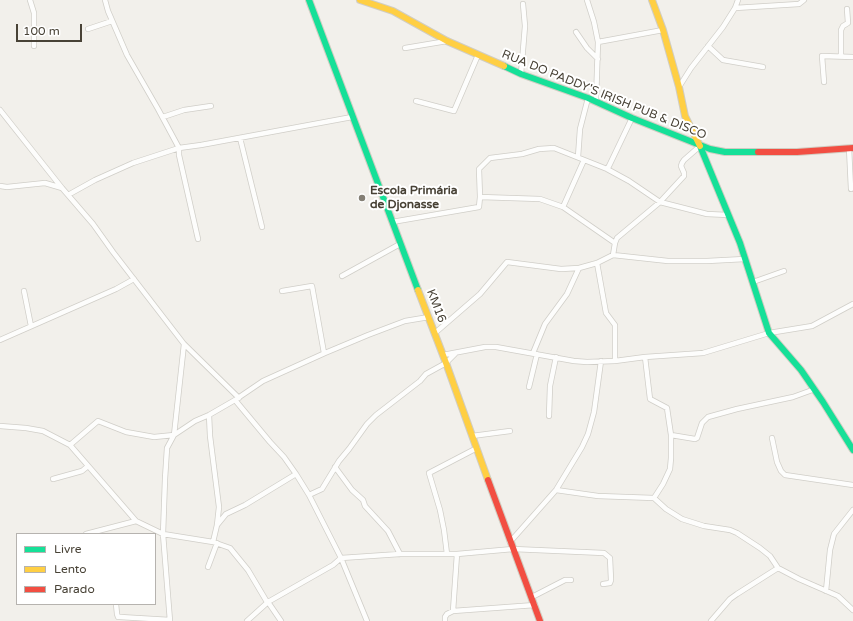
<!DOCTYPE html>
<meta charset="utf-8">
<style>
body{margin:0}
#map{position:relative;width:853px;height:621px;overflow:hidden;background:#f2f0eb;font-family:"Varela Round",sans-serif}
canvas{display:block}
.legend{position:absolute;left:16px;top:533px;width:140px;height:72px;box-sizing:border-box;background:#fff;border:1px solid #b6b3af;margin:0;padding:5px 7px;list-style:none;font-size:12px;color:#484236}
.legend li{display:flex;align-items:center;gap:8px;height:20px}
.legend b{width:20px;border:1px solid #b6b3af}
.scale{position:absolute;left:16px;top:24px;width:66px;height:18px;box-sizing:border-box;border:2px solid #484236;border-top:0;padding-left:5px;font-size:12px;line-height:14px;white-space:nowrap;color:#484236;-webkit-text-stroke:3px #fff;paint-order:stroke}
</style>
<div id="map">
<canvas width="853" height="621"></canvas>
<ul class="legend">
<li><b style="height:5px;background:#16e098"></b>Livre</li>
<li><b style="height:5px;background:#ffcf43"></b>Lento</li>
<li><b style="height:5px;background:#f24e42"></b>Parado</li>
</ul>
<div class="scale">100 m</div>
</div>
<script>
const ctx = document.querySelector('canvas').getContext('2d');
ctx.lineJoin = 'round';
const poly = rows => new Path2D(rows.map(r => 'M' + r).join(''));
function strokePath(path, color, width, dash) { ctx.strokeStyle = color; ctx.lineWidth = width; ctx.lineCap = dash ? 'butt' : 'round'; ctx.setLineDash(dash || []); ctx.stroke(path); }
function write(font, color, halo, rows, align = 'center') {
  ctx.font = font + ' "Varela Round",sans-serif'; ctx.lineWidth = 4; ctx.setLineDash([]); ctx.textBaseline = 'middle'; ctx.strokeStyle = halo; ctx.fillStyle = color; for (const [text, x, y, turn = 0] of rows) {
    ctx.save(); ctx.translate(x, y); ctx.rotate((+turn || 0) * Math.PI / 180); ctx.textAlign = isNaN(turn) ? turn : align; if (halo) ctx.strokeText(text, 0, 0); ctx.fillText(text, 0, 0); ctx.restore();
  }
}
const street = poly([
 [30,0,34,13,34,46],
 [105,0,108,11,127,55,158,109,179,148,179,155,198,239],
 [587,0,594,22,598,42,596,101],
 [735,8,799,4,804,0],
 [88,29,112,21],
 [576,32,587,48,598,59],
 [598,42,663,30],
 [708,46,723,60,763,67],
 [405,48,447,41],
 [841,56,841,30,843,26,848,23,847,9],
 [521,74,525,26,523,4],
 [824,82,822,56,853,57],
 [679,87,691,68,723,27,735,8,738,0],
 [416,101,454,111,478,55],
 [0,110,62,188,93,224,113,252,184,344,239,398],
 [163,117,184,110,211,106],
 [240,138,262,227],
 [849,148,851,189],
 [578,157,580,129,588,98],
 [607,169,629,181,660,202,707,214,728,215],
 [0,186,7,187,45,183,62,188],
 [68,195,95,180,133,163,179,148,201,145,352,117],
 [480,197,540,199,563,207,584,160],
 [563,207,615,243],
 [392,222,479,207,480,197,479,169,490,158,522,154,539,149,554,148,607,169,609,166,632,118],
 [613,255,615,243,617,238,660,202,684,176,684,173,681,166,682,163,684,160,700,146],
 [597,263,606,313,615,325,615,361],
 [342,276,400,244],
 [753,282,784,271],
 [24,291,31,326],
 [282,291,312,286,324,353],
 [435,333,480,294,507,262,561,269,579,268,597,263,613,255,668,261,707,261,745,259],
 [0,340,116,289,134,279],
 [533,353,545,324,567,294,579,268],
 [443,355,485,347,496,347,574,361,587,362,615,361,645,357,703,353,769,333,812,326,853,304],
 [645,357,650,399,667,408,671,435,671,458,670,469,663,484,654,498],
 [529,387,537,354],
 [235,400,270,442,284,457,296,474],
 [209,415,210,436,219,507,217,525,213,542],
 [549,416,550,386,556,357],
 [0,426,26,428,43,431,70,445,136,521,163,534,213,542,230,548,248,570,267,602],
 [671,435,695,439,697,438,702,423,708,417,737,409,793,397,815,389],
 [472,436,510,431],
 [772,438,777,462,781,471,785,475,853,485],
 [70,445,98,421,126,432,154,437,174,435,195,421,209,415,235,400,263,381,325,353,368,335,405,321,429,317],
 [335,467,352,490,363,500,365,506,388,531,400,554],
 [53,479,82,471,88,466],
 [556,490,598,496,654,498,666,509,682,519,704,526,730,530,737,533,760,548,770,556,778,568,799,579,838,596,853,610],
 [309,495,322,489,339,461,349,449,367,424,376,415,420,381,426,374,446,363,455,354],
 [217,525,226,514,245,505,296,474,309,495,341,558,367,621],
 [86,534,136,521],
 [510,542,556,490,582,447,588,434,594,412,601,361],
 [447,554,444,530,440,510,429,473,477,448],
 [208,567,217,543],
 [826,591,830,550,834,534,853,510],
 [532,597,565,580,571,580],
 [268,602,281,621],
 [116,604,117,614,118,617,120,617,170,620],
 [453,611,457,554],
 [170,621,163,534,165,479,167,448,174,435,184,344],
 [247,621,268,602,333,565,341,558,400,554,457,554,513,549,604,553,610,558,611,580,610,583,603,584],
 [445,621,445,617,447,614,453,611,535,605],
 [711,621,730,599,737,594,778,568]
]);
const fast = poly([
 [309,0,418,290],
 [504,66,521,74,588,98,632,118,710,149,725,152,758,152],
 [700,146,740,243,769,333,801,370,823,402,853,450]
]);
const slow = poly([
 [360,0,393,11,447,41,504,66],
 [652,0,663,30,679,87,685,116,700,146],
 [418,290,446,363,488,480]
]);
const jam = poly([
 [758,152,797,152,853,148],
 [488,480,540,621]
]);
strokePath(street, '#d0cec8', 6);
strokePath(fast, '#d1cdc2', 8);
strokePath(slow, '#d1cdc2', 8);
strokePath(jam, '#d1cdc2', 8);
strokePath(street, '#fdfdfc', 4.5);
strokePath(fast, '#16e098', 6);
strokePath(slow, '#ffcf43', 6);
strokePath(jam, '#f24e42', 6);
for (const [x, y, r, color] of [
 [362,198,4,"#847f75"]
]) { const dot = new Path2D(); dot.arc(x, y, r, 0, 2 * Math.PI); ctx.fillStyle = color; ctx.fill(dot); strokePath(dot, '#fff', 1.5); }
write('12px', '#484236', '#fff', [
 ["RUA DO PADDY'S IRISH PUB & DISCO",604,95,22],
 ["KM16",436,306,69]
]);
write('bold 12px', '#484236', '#fff', [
 ["Escola Primária",370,191],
 ["de Djonasse",370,205]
], 'left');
</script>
